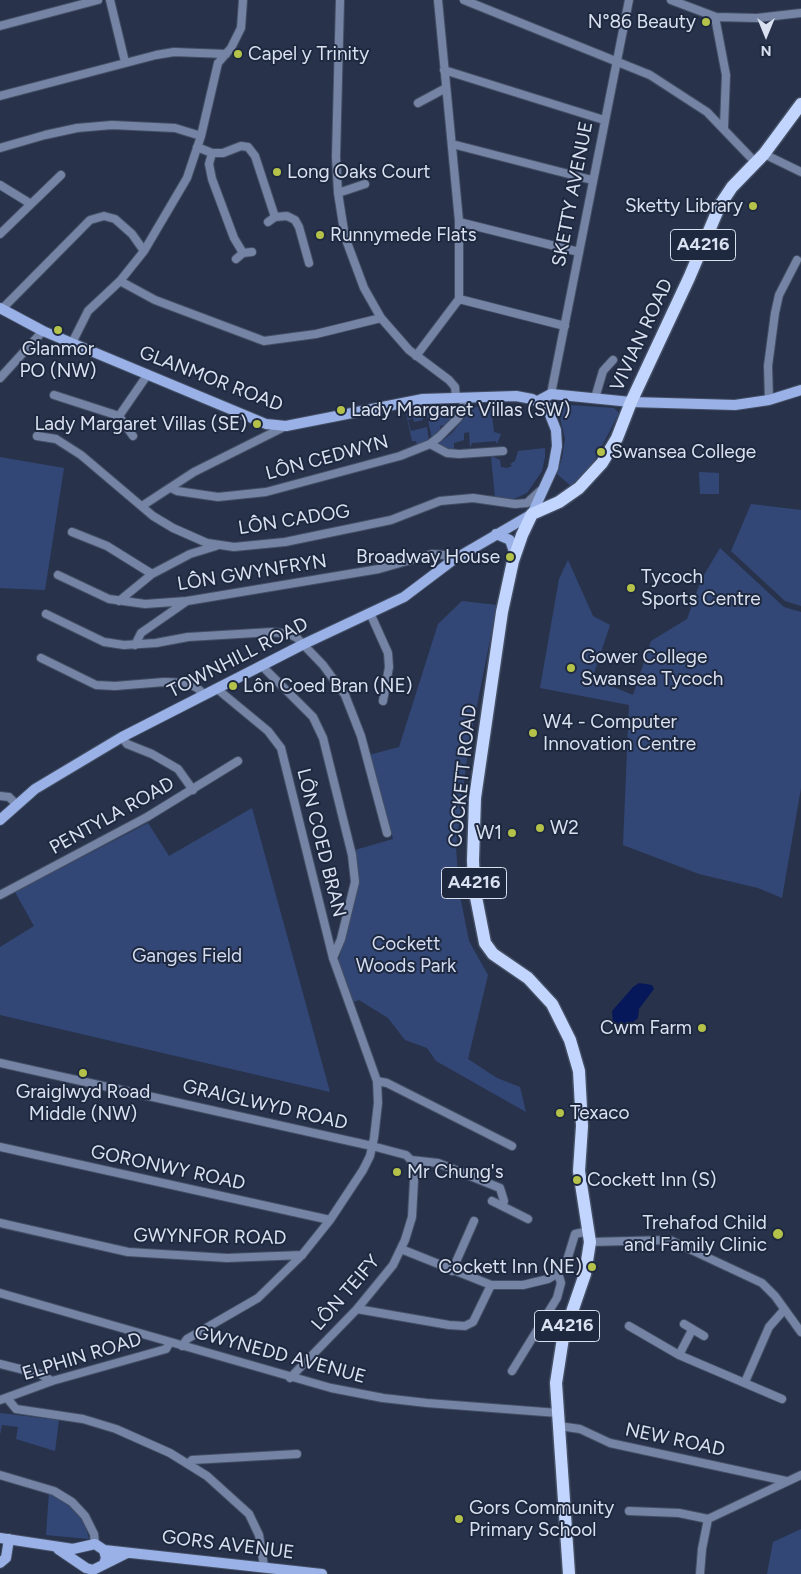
<!DOCTYPE html>
<meta charset="utf-8">
<style>
body{margin:0}
#map{position:relative;width:801px;height:1574px;overflow:hidden;background:#28334b;font-family:Figtree,sans-serif}
canvas{display:block}
.north{position:absolute;left:741px;top:10px;width:50px;height:50px;-webkit-text-stroke:4px #1e2940;paint-order:stroke;rotate:180deg;font-size:14px;font-weight:700;line-height:20px;text-align:center;color:#d9e0f0}
.north::after{content:'';display:block;margin:auto;width:18px;height:22px;background:#d9e0f0;clip-path:polygon(50% 0,100% 100%,50% 72%,0 100%)}
</style>
<div id="map">
<canvas width="801" height="1574"></canvas>
<div class="north">N</div>
</div>
<script>
const ctx = document.querySelector('canvas').getContext('2d');
ctx.lineJoin = 'round';
function paint(path, color) { ctx.fillStyle = color; ctx.fill(path, 'evenodd'); }
const poly = rows => new Path2D(rows.map(r => 'M' + r).join(''));
function strokePath(path, color, width, dash) { ctx.strokeStyle = color; ctx.lineWidth = width; ctx.lineCap = dash ? 'butt' : 'round'; ctx.setLineDash(dash || []); ctx.stroke(path); }
function write(font, color, halo, rows, align = 'center') {
  ctx.font = font + ' Figtree,sans-serif'; ctx.lineWidth = 4; ctx.setLineDash([]); ctx.textBaseline = 'middle'; ctx.strokeStyle = halo; ctx.fillStyle = color; for (const [text, x, y, turn = 0] of rows) {
    ctx.save(); ctx.translate(x, y); ctx.rotate((+turn || 0) * Math.PI / 180); ctx.textAlign = isNaN(turn) ? turn : align; if (halo) ctx.strokeText(text, 0, 0); ctx.fillText(text, 0, 0); ctx.restore();
  }
}
paint(poly([
 [557,404,614,408,619,413,590,469,571,486,557,474,562,458,565,439],
 [512,406,512,415,492,415,494,432,501,434,497,444,496,441,472,443,470,448,469,432,464,433,464,440,454,443,454,449,448,450,439,446,439,443,452,433,473,407],
 [454,407,456,409,455,416,448,425,440,426,441,432,432,439,427,415,422,416,423,420,414,422,413,418,408,420,411,431,427,427,429,441,417,446,416,441,412,441,406,413],
 [545,448,545,457,542,471,527,493,514,499,495,498,491,456,500,460,501,467,507,468,512,466,510,464,515,461,518,451],
 [0,457,64,468,45,590,0,588],
 [699,472,719,473,719,494,700,494],
 [751,504,801,510,801,606,785,601,731,551],
 [720,548,784,607,801,612,801,788,782,898,758,888,699,874,623,845,629,705,540,688,559,579,568,560,593,616,610,625,594,673,611,686,633,695,651,641,687,619,701,580],
 [462,601,497,605,468,750,456,847,459,891,469,941,488,975,468,1059,497,1078,520,1087,526,1112,436,1061,427,1048,405,1040,388,1018,359,1000,350,1003,338,962,355,902,359,878,355,850,393,839,369,755,399,747,438,624],
 [252,808,330,1092,0,1015,0,947,34,926,15,892,148,823,169,856],
 [0,1413,59,1420,55,1451,16,1439,18,1427,2,1425,0,1435],
 [49,1492,76,1511,85,1524,89,1539,46,1535],
 [801,1529,801,1574,767,1574,773,1542]
]), '#334777');
paint(poly([
 [639,983,652,985,654,989,639,1009,638,1018,627,1027,613,1023,612,1011,633,987]
]), '#061859');
const street = poly([
 [110,0,125,62],
 [340,0,336,157,338,193,345,237,364,288,381,318,409,350,449,380,455,387,456,398],
 [464,0,650,75,707,112,755,162],
 [671,0,716,17,757,18,801,13],
 [715,17,726,75,724,127],
 [0,26,98,0],
 [444,70,604,120],
 [0,96,156,55,174,52,226,54],
 [418,103,446,88],
 [452,144,592,180],
 [197,147,212,153,223,153,241,146,248,147,255,156,275,217],
 [0,148,45,135,77,128,112,125,175,128,201,136],
 [212,153,209,164,212,179,234,238,243,253],
 [764,154,801,172],
 [0,185,31,204],
 [338,193,365,184],
 [268,222,275,217,287,216,295,220,299,227,309,263],
 [459,222,579,252],
 [0,234,61,175],
 [236,259,243,253,252,252],
 [120,281,155,300,264,341,316,334,381,318],
 [459,299,565,326],
 [2,309,90,220,104,216,115,219,132,234,144,251],
 [72,343,88,311,120,281,144,251,187,178,201,136,218,63,231,48,241,28,243,0],
 [416,356,459,299,459,221,438,0],
 [0,378,43,331],
 [551,394,629,0],
 [54,395,119,416,148,374],
 [595,398,603,371,613,360],
 [769,400,768,366,775,313,779,295,797,260],
 [119,416,133,436],
 [37,436,56,439,81,455,153,516,173,528,207,543,234,547,285,542,391,520,440,501,473,498,515,504,527,503,540,491],
 [430,444,447,453,459,454,503,451],
 [171,488,177,491,218,497,266,492,400,456,430,444,439,437,458,418,463,410,464,397],
 [142,506,194,472,286,426],
 [72,532,107,546,152,574],
 [58,575,109,599,145,604,187,601,379,569,432,554,444,555,453,560],
 [119,601,152,574,190,554,216,546],
 [370,613,388,653,389,667,383,701],
 [46,614,104,642,124,645,156,643,188,637,272,632,289,634,297,638,323,665,345,695,361,736,387,833],
 [135,645,141,633,187,601],
 [41,658,96,685,115,686,164,682,188,683,197,688,204,694],
 [261,665,313,717,323,738,352,855,355,882,341,939,333,958],
 [122,737,127,744,152,754,178,769,193,790],
 [0,796,9,797,17,805],
 [0,895,147,817,238,761],
 [0,1063,372,1146,406,1155,411,1160,438,1163,500,1188,504,1201,502,1206],
 [377,1081,387,1083,512,1146],
 [0,1147,330,1220],
 [492,1201,528,1219],
 [0,1223,128,1252,227,1258,302,1255],
 [590,1242,670,1240,762,1283,775,1296,801,1332],
 [401,1249,491,1285,523,1285,548,1279,558,1273,565,1267,575,1234,589,1231],
 [452,1271,474,1221],
 [0,1293,331,1388,383,1398,427,1403,558,1413],
 [357,1309,449,1325,465,1326,473,1322,491,1285],
 [684,1324,704,1336],
 [629,1326,679,1355,782,1399],
 [182,1346,187,1339,258,1298,302,1255,330,1220,363,1170,370,1156,374,1138,378,1103,377,1081,333,958,281,748,268,731,216,688],
 [679,1355,692,1330],
 [0,1364,40,1374,52,1381],
 [512,1371,557,1298,561,1283,558,1273],
 [290,1378,357,1309,393,1265,405,1240,412,1217,414,1180,411,1160],
 [745,1382,769,1327,784,1310],
 [7,1398,16,1409,83,1419,116,1429,170,1453,207,1476,249,1514,259,1535,264,1566],
 [0,1400,52,1381,166,1349,170,1342],
 [559,1426,580,1429,610,1443,786,1481],
 [188,1464,192,1460,297,1454],
 [0,1475,54,1491,72,1502,85,1516,94,1534,95,1544],
 [629,1511,679,1513,708,1519],
 [700,1574,702,1549,708,1519,801,1475]
]);
const secondary = poly([
 [0,308,43,331,266,424,286,426,423,399,516,396,532,399,547,407,556,430,557,446,553,468,532,514,453,560,404,597,304,644,122,737,35,789,0,820],
 [538,401,551,394,631,402,735,405,769,400,801,390],
 [496,534,510,540,515,555],
 [0,1538,73,1549,95,1544,104,1550,106,1558,104,1564],
 [58,1549,86,1568,93,1570,127,1553],
 [104,1550,322,1574],
 [0,1563,6,1558,9,1539]
]);
const primary = poly([
 [569,1574,556,1383,563,1338,585,1274,590,1242,579,1171,582,1126,579,1071,570,1040,552,1004,528,978,493,954,485,943,474,887,473,860,475,798,502,612,513,561,522,535,532,514,559,502,579,488,602,463,617,438,631,402,689,278,720,205,732,187,764,154,801,104]
]);
strokePath(street, '#444f65', 10);
strokePath(secondary, '#444f65', 12);
strokePath(primary, '#444f65', 15);
strokePath(street, '#7584a5', 8);
strokePath(secondary, '#99b1e6', 10);
strokePath(primary, '#c2d5fe', 12);
for (const [x, y, r, color] of [
 [706,22,5,"#b4c24a"],
 [238,54,5,"#b4c24a"],
 [277,172,5,"#b4c24a"],
 [753,206,5,"#b4c24a"],
 [320,235,5,"#b4c24a"],
 [58,330,5,"#b4c24a"],
 [341,410,5,"#b4c24a"],
 [257,424,5,"#b4c24a"],
 [601,452,5,"#b4c24a"],
 [510,557,5,"#b4c24a"],
 [631,588,5,"#b4c24a"],
 [571,668,5,"#b4c24a"],
 [233,686,5,"#b4c24a"],
 [533,733,5,"#b4c24a"],
 [540,828,5,"#b4c24a"],
 [512,833,5,"#b4c24a"],
 [702,1028,5,"#b4c24a"],
 [83,1073,5,"#b4c24a"],
 [560,1113,5,"#b4c24a"],
 [397,1172,5,"#b4c24a"],
 [577,1180,5,"#b4c24a"],
 [778,1234,6,"#b4c24a"],
 [592,1267,5,"#b4c24a"],
 [459,1519,5,"#b4c24a"]
]) { const dot = new Path2D(); dot.arc(x, y, r, 0, 2 * Math.PI); ctx.fillStyle = color; ctx.fill(dot); strokePath(dot, '#1e2940', 2); }
for (const [x, y, w] of [
 [703,245,65],
 [474,883,65],
 [567,1326,65]
]) { const box = new Path2D(); box.roundRect(x - w / 2, y - 15.5, w, 31, 4); ctx.fillStyle = '#1e2940'; ctx.fill(box); strokePath(box, '#d9e0f0', 1); }
write('bold 18px', '#d9e0f0', null, [
 ["A4216",703,245],
 ["A4216",474,883],
 ["A4216",567,1326]
]);
write('19px', '#d9e0f0', '#1e2940', [
 ["N°86 Beauty",696,22,"right"],
 ["Capel y Trinity",248,54],
 ["Long Oaks Court",287,172],
 ["Sketty Library",743,206,"right"],
 ["Runnymede Flats",330,235],
 ["Glanmor",58,349,"center"],
 ["PO (NW)",58,371,"center"],
 ["Lady Margaret Villas (SW)",351,410],
 ["Lady Margaret Villas (SE)",247,424,"right"],
 ["Swansea College",611,452],
 ["Broadway House",500,557,"right"],
 ["Tycoch",641,577],
 ["Sports Centre",641,599],
 ["Gower College",581,657],
 ["Swansea Tycoch",581,679],
 ["Lôn Coed Bran (NE)",243,686],
 ["W4 - Computer",543,722],
 ["Innovation Centre",543,744],
 ["W2",550,828],
 ["W1",502,833,"right"],
 ["Cwm Farm",692,1028,"right"],
 ["Graiglwyd Road",83,1092,"center"],
 ["Middle (NW)",83,1114,"center"],
 ["Texaco",570,1113],
 ["Mr Chung's",407,1172],
 ["Cockett Inn (S)",587,1180],
 ["Trehafod Child",767,1223,"right"],
 ["and Family Clinic",767,1245,"right"],
 ["Cockett Inn (NE)",582,1267,"right"],
 ["Gors Community",469,1508],
 ["Primary School",469,1530]
], 'left');
write('19px', '#d9e0f0', '#1e2940', [
 ["SKETTY AVENUE",573,194,-79],
 ["VIVIAN ROAD",642,335,-65],
 ["GLANMOR ROAD",211,379,21],
 ["LÔN CEDWYN",327,458,-15],
 ["LÔN CADOG",294,520,-9],
 ["LÔN GWYNFRYN",252,573,-9],
 ["TOWNHILL ROAD",238,658,-27],
 ["COCKETT ROAD",463,776,-84],
 ["PENTYLA ROAD",112,816,-29],
 ["LÔN COED BRAN",321,843,76],
 ["GRAIGLWYD ROAD",265,1105,13],
 ["GORONWY ROAD",168,1168,12],
 ["GWYNFOR ROAD",210,1237,1],
 ["LÔN TEIFY",346,1293,-49],
 ["GWYNEDD AVENUE",280,1355,15],
 ["ELPHIN ROAD",82,1357,-17],
 ["NEW ROAD",675,1440,12],
 ["GORS AVENUE",228,1545,7]
]);
write('19px', '#d3dcf1', '#1e2940', [
 ["Cockett",406,944],
 ["Woods Park",406,966],
 ["Ganges Field",187,956]
]);
</script>
